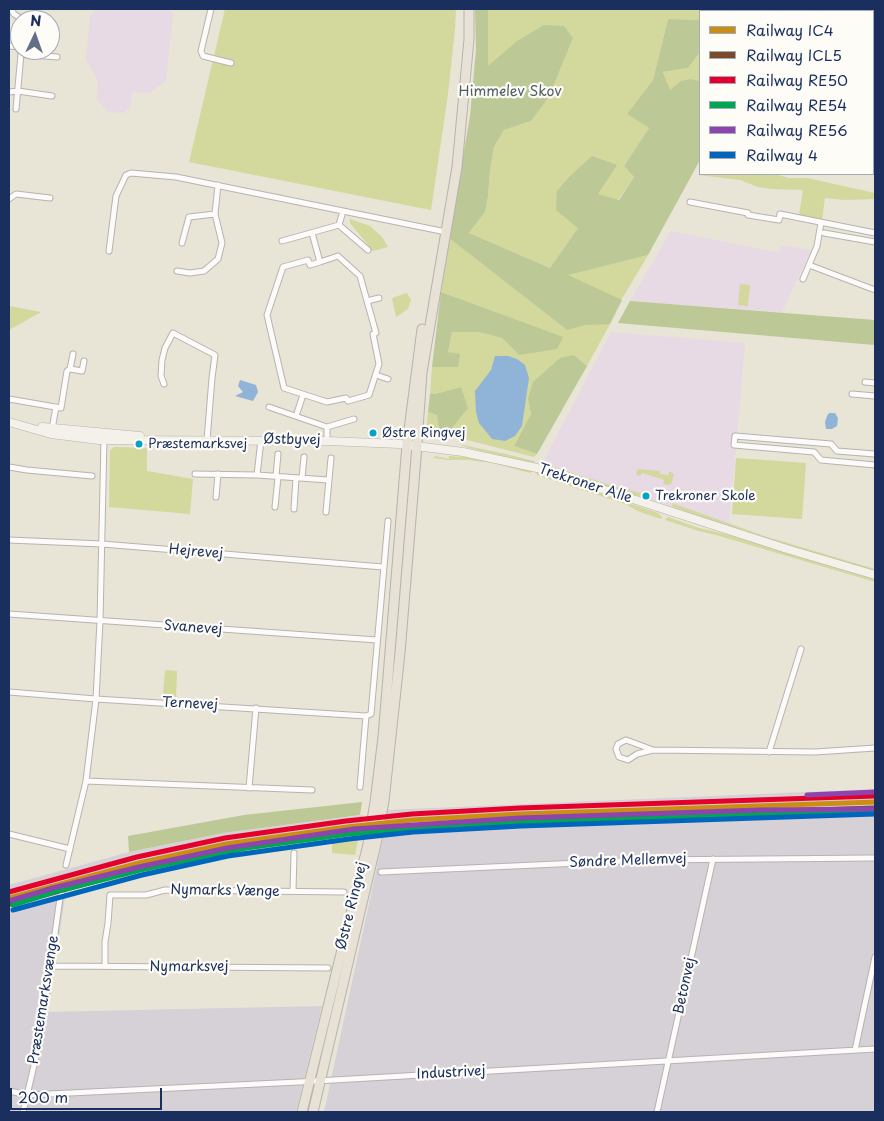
<!DOCTYPE html>
<meta charset="utf-8">
<style>
body{margin:0}
#map{position:relative;width:884px;height:1121px;overflow:hidden;background:#e8e4d6;font-family:"Playpen Sans",sans-serif}
canvas{display:block}
.frame{position:absolute;inset:0;border:10px solid #1b2f5e;pointer-events:none}
.legend{position:absolute;left:699px;top:10px;width:175px;height:165px;box-sizing:border-box;background:#fdfcf7;border:1px solid #a3aaba;margin:0;padding:6px 9px;list-style:none;font-size:15px;color:#1b2f5e}
.legend li{display:flex;align-items:center;gap:10px;height:25px}
.legend b{width:25px;border:1px solid #a3aaba}
.north{position:absolute;left:10px;top:10px;width:50px;height:50px;box-sizing:border-box;background:#fdfcf7;border:1px solid #a3aaba;border-radius:50%;rotate:3deg;font-size:14px;font-weight:700;line-height:20px;text-align:center;color:#1b2f5e}
.north::after{content:'';display:block;margin:auto;width:18px;height:22px;background:#636e88;clip-path:polygon(50% 0,100% 100%,50% 72%,0 100%)}
.scale{position:absolute;left:10px;top:1088px;width:152px;height:22px;box-sizing:border-box;border:2px solid #1b2f5e;border-top:0;padding-left:6px;font-size:15px;line-height:18px;white-space:nowrap;color:#1b2f5e;-webkit-text-stroke:4px #fdfcf7;paint-order:stroke}
</style>
<div id="map">
<canvas width="884" height="1121"></canvas>
<div class="frame"></div>
<ul class="legend">
<li><b style="height:6px;background:#cb8e13"></b>Railway IC4</li>
<li><b style="height:6px;background:#7a4b2a"></b>Railway ICL5</li>
<li><b style="height:6px;background:#e4002b"></b>Railway RE50</li>
<li><b style="height:6px;background:#00a651"></b>Railway RE54</li>
<li><b style="height:6px;background:#8e44ad"></b>Railway RE56</li>
<li><b style="height:6px;background:#0065bd"></b>Railway 4</li>
</ul>
<div class="north">N</div>
<div class="scale">200 m</div>
</div>
<script>
const ctx = document.querySelector('canvas').getContext('2d');
ctx.lineJoin = 'round';
function paint(path, color) { ctx.fillStyle = color; ctx.fill(path, 'evenodd'); }
const poly = rows => new Path2D(rows.map(r => 'M' + r).join(''));
function strokePath(path, color, width, dash) { ctx.strokeStyle = color; ctx.lineWidth = width; ctx.lineCap = dash ? 'butt' : 'round'; ctx.setLineDash(dash || []); ctx.stroke(path); }
function write(font, color, halo, rows, align = 'center') {
  ctx.font = font + ' "Playpen Sans",sans-serif'; ctx.lineWidth = 4.5; ctx.setLineDash([]); ctx.textBaseline = 'middle'; ctx.strokeStyle = halo; ctx.fillStyle = color; for (const [text, x, y, turn = 0] of rows) {
    ctx.save(); ctx.translate(x, y); ctx.rotate((+turn || 0) * Math.PI / 180); ctx.textAlign = isNaN(turn) ? turn : align; if (halo) ctx.strokeText(text, 0, 0); ctx.fillText(text, 0, 0); ctx.restore();
  }
}
paint(poly([
 [98,9,168,9,173,14,166,81,149,93,132,92,131,106,123,113,108,112,97,99,98,80,86,60,90,16],
 [671,231,779,253,781,245,811,250,782,312,630,301],
 [611,332,745,343,729,526,541,466]
]), '#e7dae4');
paint(poly([
 [875,789,875,1112,324,1112,384,834,559,823,544,821,382,830,386,810],
 [769,814,738,817,662,819],
 [363,815,359,830,140,869,54,890,9,905,9,885,129,852,223,833],
 [66,890,48,1012,322,1006,296,1112,9,1112,9,908]
]), '#d6d0d7');
paint(poly([
 [225,9,456,9,455,29,448,94,431,210,189,162],
 [488,9,783,9,782,11,700,11,700,35,699,20,668,19,653,80,627,114,649,128,624,166,634,177,618,200,597,194,616,166,592,156,578,228,550,268,469,233,485,212,488,197,490,170,494,147,504,130,531,121,549,97,573,38,517,41,488,67],
 [700,52,700,81,691,79,670,91,663,72,688,68],
 [700,172,700,174,776,174,788,178,807,178,875,193,875,199,844,200,825,198,822,220,817,219,799,215,803,190,772,189,758,187,740,180,699,175],
 [350,219,370,226,382,237,388,247,373,251,350,223],
 [449,238,567,330,562,276,648,255,607,324,610,324,587,366,574,355,528,399,531,414,514,446,537,454,534,457,455,437,426,433,428,412,437,414,439,429,461,387,435,394,430,394,432,367,458,367,448,352,452,332,478,332,502,338,519,355,563,338,441,292],
 [740,284,750,285,748,306,738,305],
 [407,293,411,300,408,309,396,317,392,298],
 [9,306,41,312,9,330],
 [458,444,506,454,534,461,536,464,469,448],
 [114,447,147,448,147,471,193,479,190,514,109,507,110,451],
 [435,456,449,459,449,456,476,458,533,471,530,473,493,463,469,460,448,460,434,458,433,458],
 [736,458,806,463,802,519,732,514],
 [541,463,617,487,645,494,644,497,634,495,603,486,539,466],
 [638,469,660,471,660,474,669,475,669,471,674,474,671,484,668,485,663,484,664,480,642,473,640,476,637,475,636,473],
 [536,472,658,513,662,517,661,519,640,512,625,504,537,475],
 [672,503,764,536,875,569,875,572,736,530,679,509,673,507],
 [668,517,699,528,730,535,875,578,875,582,716,535,699,531,665,520],
 [165,670,177,671,176,697,163,696],
 [356,831,359,834,355,855,332,853,332,843,291,847,228,857,66,890,9,908,9,905,54,890,140,869]
]), '#d3d89d');
paint(poly([
 [475,9,488,9,488,66,517,41,544,25,564,26,573,38,549,97,531,121,504,130,494,147,490,170,488,197,485,212,469,233,550,268,578,228,556,210,557,191,569,177,592,156,617,165,598,194,619,200,634,177,624,166,649,128,627,114,653,80,668,19,700,20,700,52,688,68,663,72,670,90,681,81,691,79,700,81,700,160,648,255,568,275,622,300,610,324,585,325,567,330,449,238,470,116,476,50],
 [812,9,875,9,875,24,873,23,873,11,822,11],
 [441,292,563,337,557,349,519,355,502,338,478,332,452,332,448,352,460,354,458,367,432,367],
 [630,301,875,320,875,345,618,323],
 [574,355,587,366,537,454,514,446,531,414,528,399,533,382,560,358],
 [461,387,468,408,451,429,445,432,439,430,437,415,428,412,430,394,435,394],
 [362,802,360,815,223,833,129,852,128,836,244,815]
]), '#bcc896');
paint(poly([
 [495,356,508,356,517,359,525,365,529,378,522,426,515,436,505,441,492,439,479,423,476,412,475,391,491,370],
 [240,380,256,385,258,392,253,401,235,396,243,392,238,386],
 [835,413,838,418,837,426,832,429,826,429,825,422,827,416,829,413]
]), '#90b4d7');
const street = poly([
 [11,9,14,14,20,18,36,19],
 [211,9,201,51,203,56,231,63],
 [802,9,812,11],
 [873,26,875,27],
 [9,46,19,47,21,54,16,109],
 [21,54,57,57],
 [873,86,875,76],
 [9,92,18,91,52,96],
 [873,164,875,165],
 [9,199,16,194,50,198],
 [690,202,748,213,748,215,779,220,780,214,875,233],
 [339,225,343,211],
 [312,233,320,262,310,265,308,260,283,267,267,315,284,388,327,402,346,398,348,401,369,395,379,364,373,334,376,333,360,276,338,256,320,262],
 [824,233,875,242],
 [282,241,339,225,368,250],
 [182,243,189,217,215,214],
 [109,251,116,196,126,175,131,173,176,177,446,232],
 [809,265,875,290],
 [177,271,190,273,204,271,218,259,222,243,215,214,218,185],
 [803,279,817,246,821,223],
 [367,301,379,298],
 [70,369,82,371,84,361],
 [376,375,388,379],
 [865,382,875,383],
 [164,384,161,376,162,360,165,348,173,333,215,355,212,378,207,440],
 [852,394,875,396],
 [9,399,61,408,67,371,70,369,73,354],
 [269,407,327,427,354,419],
 [296,416,303,395],
 [52,429,56,407],
 [327,441,327,427],
 [875,454,837,451,831,444,735,436,734,445,814,452,821,460,875,465],
 [9,467,27,470,92,476],
 [195,474,257,475,328,480],
 [257,475,261,440],
 [276,476,278,454],
 [302,478,304,457],
 [216,497,218,474],
 [275,507,278,477],
 [294,509,296,478],
 [326,512,331,458],
 [9,540,102,544,383,567],
 [9,614,377,640],
 [9,692,96,699,366,716,371,714,388,521],
 [653,750,626,740,618,744,616,749,619,757,628,760,637,754,653,750,815,752,875,748],
 [769,752,801,649],
 [86,781,312,790],
 [360,787,366,716],
 [249,788,256,708],
 [9,834,70,849],
 [66,865,86,781,96,699,100,621,104,439],
 [381,872,645,860,875,858],
 [293,891,294,853],
 [51,966,328,968],
 [105,966,105,942,108,923,110,895,146,895,165,890,344,892],
 [855,1050,875,957],
 [9,1091,28,1095,299,1082,875,1049],
 [23,1112,40,1040,60,898,63,888],
 [657,1112,713,859]
]);
const secondary = poly([
 [9,422,51,434,99,440,327,441,400,444,463,452,537,468,787,549,875,575],
 [42,427,140,436]
]);
const primary = poly([
 [302,1112,368,844,375,802,383,737,407,445,422,329],
 [313,1112,376,844,384,801,400,653,416,458,422,372,457,167,469,39,469,9]
]);
strokePath(street, '#b5b4b0', 7);
strokePath(secondary, '#b5b4b0', 9);
strokePath(primary, '#b5b4b0', 11);
strokePath(street, '#fcfbf9', 5);
strokePath(secondary, '#f4f1ea', 8);
strokePath(primary, '#e8e1d5', 9);
strokePath(poly([
 [9,898,139,863,226,844,347,827,412,820,520,814,875,802]
]), '#cb8e13', 5);
strokePath(poly([
 [11,904,140,869,227,850,348,833,413,826,520,820,875,808]
]), '#7a4b2a', 5);
strokePath(poly([
 [9,892,137,857,225,838,346,821,412,814,520,808,875,796]
]), '#e4002b', 5);
strokePath(poly([
 [13,905,54,892,140,870,246,848,348,834,456,825,875,810]
]), '#00a651', 5);
strokePath(poly([
 [807,795,875,792],
 [9,901,53,888,139,867,227,848,354,829,520,818,761,810,875,809]
]), '#8e44ad', 5);
strokePath(poly([
 [13,910,142,875,228,856,349,839,413,832,521,826,875,814]
]), '#0065bd', 5);
for (const [x, y, r, color] of [
 [373,433,4.5,"#01a3c8"],
 [139,444,4.5,"#01a3c8"],
 [646,496,4.5,"#01a3c8"]
]) { const dot = new Path2D(); dot.arc(x, y, r, 0, 2 * Math.PI); ctx.fillStyle = color; ctx.fill(dot); strokePath(dot, '#fdfcf7', 2); }
write('13px', '#1b2f5e', '#fdfcf7', [
 ["Østre Ringvej",382,433],
 ["Præstemarksvej",148,444],
 ["Trekroner Skole",655,496]
], 'left');
write('14px', '#4d5f63', '#fdfcf7', [
 ["Himmelev Skov",510,92]
]);
write('14px', '#1b2f5e', '#fdfcf7', [
 ["Østbyvej",292,440,1],
 ["Trekroner Alle",585,484,18],
 ["Hejrevej",196,552,5],
 ["Svanevej",193,628,4],
 ["Ternevej",190,704,3],
 ["Søndre Mellemvej",628,861,-2],
 ["Nymarks Vænge",225,891,1],
 ["Østre Ringvej",352,906,-76],
 ["Nymarksvej",189,967],
 ["Betonvej",685,986,-78],
 ["Præstemarksvænge",44,1000,-81],
 ["Industrivej",451,1073,-3]
]);
</script>
